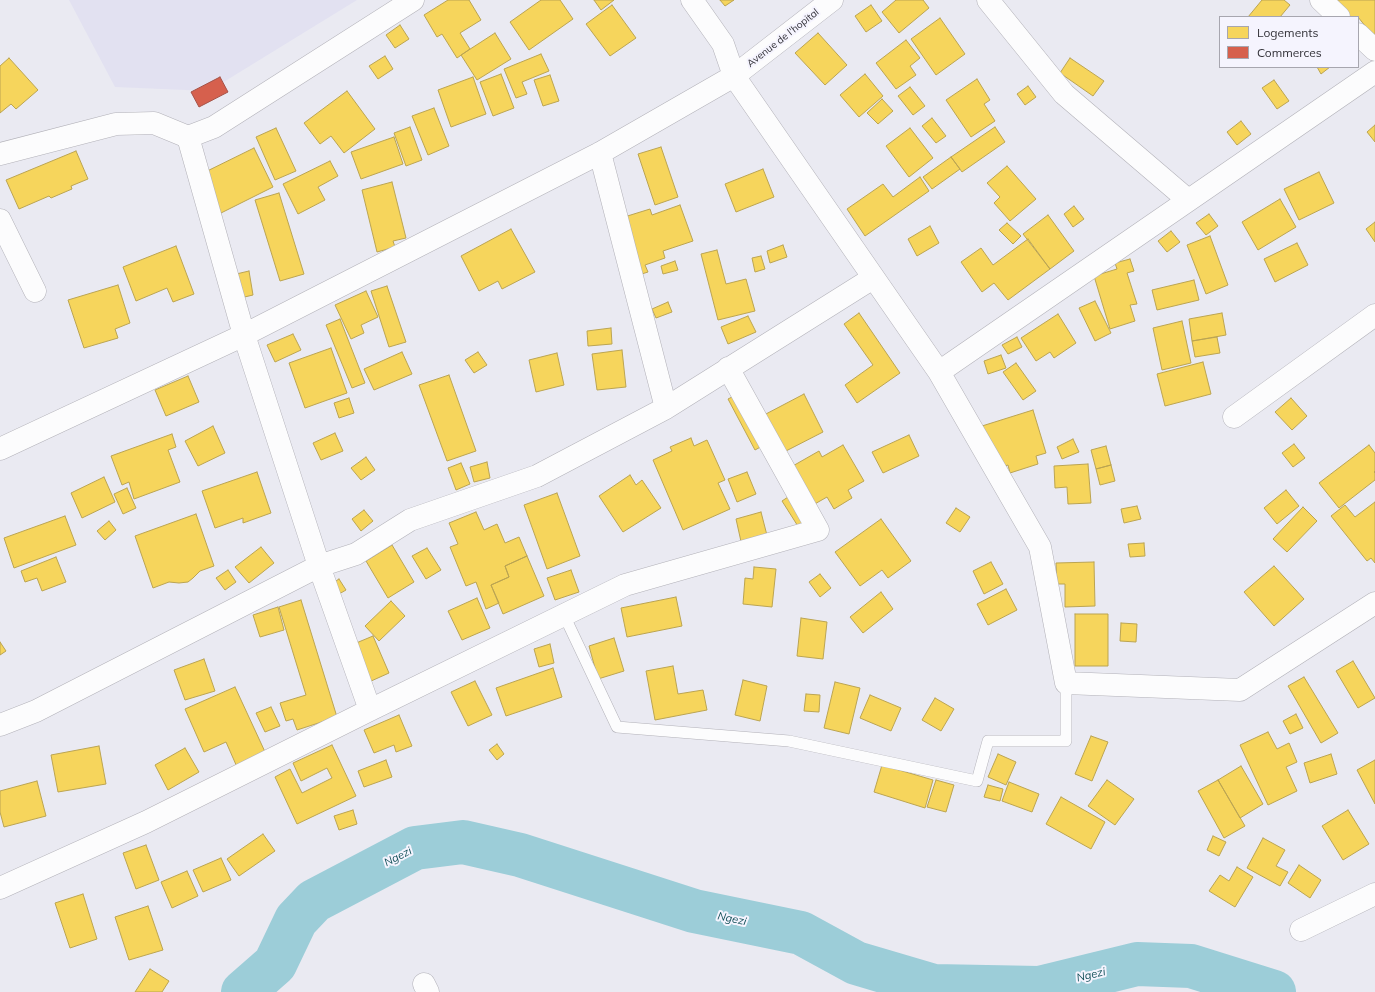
<!DOCTYPE html>
<style>
body{margin:0}
#map{position:relative;width:1375px;height:992px;overflow:hidden;background:#eaeaf2;font-family:Mulish,sans-serif}
canvas{display:block}
.legend{position:absolute;left:1219px;top:16px;width:140px;height:52px;box-sizing:border-box;background:#f5f4fe;border:1px solid #a7a6af;margin:0;padding:5px 7px;list-style:none;font-size:12px;color:#323138}
.legend li{display:flex;align-items:center;gap:8px;height:20px}
.legend b{width:20px;border:1px solid #a7a6af}
</style>
<div id="map">
<canvas width="1375" height="992"></canvas>
<ul class="legend">
<li><b style="height:11px;background:#f6d55c"></b>Logements</li>
<li><b style="height:11px;background:#d6604d"></b>Commerces</li>
</ul>
</div>
<script>
const ctx = document.querySelector('canvas').getContext('2d');
ctx.lineJoin = 'round';
function paint(path, color) { ctx.fillStyle = color; ctx.fill(path, 'evenodd'); }
const poly = rows => new Path2D(rows.map(r => 'M' + r).join(''));
function strokePath(path, color, width, dash) { ctx.strokeStyle = color; ctx.lineWidth = width; ctx.lineCap = dash ? 'butt' : 'round'; ctx.setLineDash(dash || []); ctx.stroke(path); }
function write(font, color, halo, rows, align = 'center') {
  ctx.font = font + ' Mulish,sans-serif'; ctx.lineWidth = 4; ctx.setLineDash([]); ctx.textBaseline = 'middle'; ctx.strokeStyle = halo; ctx.fillStyle = color; for (const [text, x, y, turn = 0] of rows) {
    ctx.save(); ctx.translate(x, y); ctx.rotate((+turn || 0) * Math.PI / 180); ctx.textAlign = isNaN(turn) ? turn : align; if (halo) ctx.strokeText(text, 0, 0); ctx.fillText(text, 0, 0); ctx.restore();
  }
}
paint(poly([
 [69,0,357,0,209,91,115,87]
]), '#e2e1f1');
const homes = poly([
 [448,0,469,0,481,20,460,33,470,49,457,58,442,34,437,37,424,15,448,0],
 [541,0,560,0,573,19,529,50,510,22,541,0],
 [594,0,614,0,601,10,594,0],
 [720,0,734,0,725,6,720,0],
 [896,0,923,0,929,8,899,33,882,12,896,0],
 [1262,0,1284,0,1290,5,1280,17,1248,17,1262,0],
 [1332,0,1375,0,1375,36,1374,37,1358,17,1346,17,1332,0],
 [612,5,636,38,610,56,586,24,612,5],
 [871,5,882,21,866,32,855,16,871,5],
 [940,18,965,54,936,75,911,39,940,18],
 [400,25,409,39,395,48,386,35,400,25],
 [495,33,511,59,477,80,461,55,495,33],
 [818,33,847,65,825,85,795,53,818,33],
 [906,40,920,58,910,66,916,75,896,89,876,63,906,40],
 [541,54,549,71,522,82,527,94,516,98,504,69,541,54],
 [385,56,393,69,378,79,369,66,385,56],
 [9,58,38,90,16,109,11,104,0,113,0,66,9,58],
 [1070,58,1104,81,1093,96,1060,73,1070,58],
 [1317,67,1330,67,1321,74,1317,67],
 [501,74,514,108,493,116,480,82,501,74],
 [865,74,883,96,859,117,840,95,865,74],
 [550,75,559,101,543,106,534,80,550,75],
 [473,77,486,114,451,127,438,90,473,77],
 [977,79,990,100,984,104,995,121,971,137,946,100,977,79],
 [1274,80,1289,101,1277,109,1262,88,1274,80],
 [1028,86,1036,97,1025,105,1017,94,1028,86],
 [910,87,925,106,913,115,898,96,910,87],
 [347,91,375,129,344,153,331,136,320,144,304,123,347,91],
 [882,99,893,111,878,124,867,113,882,99],
 [434,108,449,146,428,155,412,116,434,108],
 [932,118,946,136,936,143,922,126,932,118],
 [1241,121,1251,134,1237,145,1227,132,1241,121],
 [1375,125,1375,142,1367,132,1375,125],
 [410,127,422,160,406,166,394,133,410,127],
 [995,127,1005,142,962,172,951,157,995,127],
 [276,128,296,171,275,180,256,137,276,128],
 [910,128,933,158,909,177,886,146,910,128],
 [394,137,403,164,361,179,351,152,394,137],
 [661,147,678,197,655,205,638,154,661,147],
 [254,148,273,187,211,218,191,179,254,148],
 [76,151,88,179,71,186,72,189,51,198,49,196,19,209,6,180,76,151],
 [951,157,960,169,932,189,923,177,951,157],
 [330,161,338,176,318,187,325,200,298,214,283,184,330,161],
 [1007,166,1036,199,1010,221,994,203,1000,197,987,183,1007,166],
 [763,169,774,197,736,212,725,184,763,169],
 [1319,172,1334,203,1299,220,1284,189,1319,172],
 [920,177,929,191,865,236,847,209,883,184,893,197,920,177],
 [392,182,406,238,393,241,395,247,377,252,362,190,392,182],
 [279,193,304,274,280,281,255,200,279,193],
 [1280,199,1296,227,1258,250,1242,222,1280,199],
 [680,205,693,241,663,251,665,258,645,265,648,272,623,280,621,218,650,209,652,215,680,205],
 [1074,206,1084,219,1073,227,1064,214,1074,206],
 [1209,214,1218,226,1206,235,1196,223,1209,214],
 [1048,215,1074,251,1050,269,1023,234,1048,215],
 [1375,222,1375,242,1366,229,1375,222],
 [1007,223,1021,236,1013,244,999,230,1007,223],
 [930,226,939,243,917,256,908,239,930,226],
 [511,229,535,272,502,289,498,281,479,291,461,256,511,229],
 [1171,231,1180,242,1167,252,1158,241,1171,231],
 [1210,236,1228,285,1206,294,1187,245,1210,236],
 [1028,239,1050,269,1008,300,994,283,982,292,961,262,981,248,993,265,1028,239],
 [1297,243,1308,265,1275,282,1264,259,1297,243],
 [783,245,787,257,770,263,767,251,783,245],
 [176,246,194,294,173,302,167,288,136,301,123,267,176,246],
 [717,250,726,284,746,279,755,311,718,320,701,254,717,250],
 [761,256,765,269,755,272,752,258,761,256],
 [1130,259,1134,271,1127,273,1137,304,1130,305,1135,321,1110,329,1094,276,1117,269,1115,263,1130,259],
 [675,261,678,270,663,274,661,266,675,261],
 [249,271,253,295,236,299,232,275,249,271],
 [1194,280,1199,300,1157,310,1152,290,1194,280],
 [118,285,130,323,115,329,118,338,84,348,68,300,118,285],
 [387,286,406,342,389,347,371,291,387,286],
 [366,291,378,317,361,325,364,333,351,339,335,305,366,291],
 [1095,301,1111,333,1095,341,1079,308,1095,301],
 [668,302,672,312,656,318,652,309,668,302],
 [859,313,900,373,857,403,845,385,873,365,844,324,859,313],
 [1222,313,1226,335,1192,341,1189,319,1222,313],
 [1058,314,1076,343,1054,358,1050,352,1036,361,1021,338,1058,314],
 [748,316,756,332,728,344,721,327,748,316],
 [340,319,365,383,352,388,326,325,340,319],
 [1182,321,1191,363,1162,370,1153,328,1182,321],
 [611,328,612,344,588,346,587,331,611,328],
 [293,334,301,350,275,362,267,345,293,334],
 [1017,337,1022,347,1008,354,1002,345,1017,337],
 [1217,337,1220,353,1195,357,1192,341,1217,337],
 [331,348,347,393,305,408,289,363,331,348],
 [622,350,626,387,597,390,592,354,622,350],
 [402,352,412,374,374,390,364,369,402,352],
 [478,352,487,365,474,373,465,360,478,352],
 [557,353,564,385,536,392,529,360,557,353],
 [1001,355,1006,368,988,374,984,361,1001,355],
 [1203,362,1211,394,1165,406,1157,374,1203,362],
 [1016,363,1036,391,1023,400,1003,372,1016,363],
 [449,375,476,451,447,461,419,385,449,375],
 [188,376,199,402,166,416,155,390,188,376],
 [748,389,775,439,755,450,728,399,748,389],
 [804,394,823,432,784,452,764,415,804,394],
 [349,398,354,413,339,418,334,403,349,398],
 [1291,398,1307,416,1292,430,1275,412,1291,398],
 [1033,410,1046,453,1036,456,1038,464,1010,473,1008,465,996,469,982,426,1033,410],
 [213,426,225,453,198,466,185,441,213,426],
 [335,433,343,451,321,460,313,443,335,433],
 [172,434,176,447,168,450,180,482,134,499,129,482,122,485,111,456,172,434],
 [909,435,919,456,883,473,872,452,909,435],
 [691,438,694,446,707,440,725,480,718,483,730,509,683,530,653,460,672,451,670,447,691,438],
 [1073,439,1079,452,1062,459,1057,447,1073,439],
 [1294,444,1305,458,1293,467,1282,453,1294,444],
 [843,445,864,481,848,490,852,498,834,509,827,497,813,505,791,467,819,451,822,457,843,445],
 [1369,445,1375,453,1375,471,1374,472,1375,473,1375,480,1339,508,1319,483,1369,445],
 [1106,446,1111,465,1096,469,1091,450,1106,446],
 [366,457,375,470,361,480,351,468,366,457],
 [487,462,490,478,474,482,470,467,487,462],
 [461,463,470,484,456,490,448,468,461,463],
 [1088,464,1091,503,1068,504,1067,487,1055,488,1054,466,1088,464],
 [1111,465,1115,481,1100,485,1096,469,1111,465],
 [257,472,271,513,243,523,243,518,215,528,202,491,257,472],
 [747,472,756,494,737,502,728,479,747,472],
 [630,475,636,485,642,480,661,508,623,532,599,496,630,475],
 [104,477,115,502,82,518,71,493,104,477],
 [127,488,136,508,123,514,114,494,127,488],
 [1286,490,1299,506,1277,524,1264,508,1286,490],
 [557,493,580,556,547,569,524,505,557,493],
 [794,493,815,522,801,531,782,501,794,493],
 [1375,502,1375,563,1371,558,1367,561,1331,516,1345,505,1355,517,1375,502],
 [1137,506,1141,519,1124,523,1121,509,1137,506],
 [1303,507,1317,521,1287,552,1273,539,1303,507],
 [956,508,970,517,960,532,946,523,956,508],
 [364,510,373,521,361,531,352,519,364,510],
 [476,512,484,530,497,524,505,543,519,537,527,556,505,566,509,577,491,585,499,603,486,609,476,582,466,586,450,547,458,544,449,523,476,512],
 [761,512,770,547,744,555,736,519,761,512],
 [196,514,214,566,200,571,193,578,188,582,179,583,169,582,153,588,135,536,196,514],
 [65,516,76,545,14,568,4,538,65,516],
 [881,519,911,561,888,578,882,570,860,586,835,552,881,519],
 [109,521,116,530,105,540,97,531,109,521],
 [1144,543,1145,556,1130,557,1128,544,1144,543],
 [392,545,414,582,388,598,366,561,392,545],
 [261,547,274,563,249,583,235,567,261,547],
 [427,548,441,570,426,579,412,556,427,548],
 [527,556,544,596,503,614,491,585,509,577,505,566,527,556],
 [56,557,66,582,42,591,37,578,25,582,21,571,56,557],
 [991,562,1003,584,984,594,973,571,991,562],
 [1094,562,1095,606,1065,607,1065,584,1057,584,1056,563,1094,562],
 [1274,566,1304,599,1274,626,1244,592,1274,566],
 [754,567,776,569,772,607,743,604,745,578,753,579,754,567],
 [228,570,236,582,225,590,216,578,228,570],
 [571,570,579,592,555,600,547,578,571,570],
 [820,574,831,588,820,597,809,582,820,574],
 [339,579,346,590,332,598,325,588,339,579],
 [1006,589,1017,610,988,625,977,604,1006,589],
 [881,592,893,609,863,633,850,617,881,592],
 [676,597,682,626,627,637,621,608,676,597],
 [477,598,490,628,462,640,448,611,477,598],
 [301,600,337,717,297,730,293,719,286,721,280,703,306,695,279,607,301,600],
 [391,601,405,616,379,641,365,626,391,601],
 [278,607,284,630,260,637,253,615,278,607],
 [1075,614,1108,614,1108,666,1075,666,1075,614],
 [801,618,827,622,823,659,797,656,801,618],
 [1121,623,1137,624,1136,642,1120,641,1121,623],
 [373,636,389,673,360,686,349,646,373,636],
 [614,638,624,671,598,679,589,646,614,638],
 [0,642,6,651,0,655,0,642],
 [550,644,554,663,539,667,534,649,550,644],
 [204,659,215,691,185,700,174,670,204,659],
 [1353,661,1375,698,1358,708,1336,671,1353,661],
 [673,666,678,694,703,690,707,710,655,720,646,671,673,666],
 [553,668,562,697,506,716,496,688,553,668],
 [1304,677,1338,733,1321,743,1288,686,1304,677],
 [743,680,767,686,760,721,735,715,743,680],
 [475,681,492,715,468,726,451,692,475,681],
 [835,682,860,688,849,734,824,728,835,682],
 [235,687,266,754,237,767,226,742,204,752,185,709,235,687],
 [806,694,820,695,819,712,804,711,806,694],
 [870,695,901,708,891,731,860,718,870,695],
 [935,698,954,709,941,731,922,720,935,698],
 [271,707,280,726,265,732,256,713,271,707],
 [1296,714,1303,728,1290,734,1283,721,1296,714],
 [399,715,412,746,396,752,394,745,374,753,364,730,399,715],
 [1268,732,1277,749,1289,743,1297,762,1286,767,1297,791,1268,805,1240,745,1268,732],
 [1091,736,1108,742,1092,781,1075,774,1091,736],
 [497,744,504,754,497,760,489,750,497,744],
 [332,745,356,796,297,824,275,777,290,769,302,793,332,778,327,768,301,781,293,763,332,745],
 [99,746,106,784,58,792,51,755,99,746],
 [185,748,199,772,168,790,155,765,185,748],
 [998,754,1016,762,1006,785,988,777,998,754],
 [1331,754,1337,774,1310,783,1304,763,1331,754],
 [386,760,392,777,364,787,358,771,386,760],
 [1375,760,1375,804,1357,770,1375,760],
 [882,765,933,780,925,808,874,792,882,765],
 [1241,766,1263,804,1240,818,1218,780,1241,766],
 [936,780,954,785,946,812,927,807,936,780],
 [1107,780,1134,799,1115,825,1088,806,1107,780],
 [1218,780,1245,826,1224,838,1198,791,1218,780],
 [37,781,46,816,4,827,0,812,0,791,37,781],
 [1009,782,1039,794,1032,812,1002,801,1009,782],
 [988,785,1003,789,1000,801,984,797,988,785],
 [1061,797,1105,822,1091,849,1046,824,1061,797],
 [353,810,357,824,339,830,334,816,353,810],
 [1348,810,1369,844,1343,860,1322,826,1348,810],
 [263,834,275,851,239,876,227,859,263,834],
 [1213,836,1226,842,1219,856,1207,850,1213,836],
 [1263,838,1285,850,1276,866,1288,872,1280,886,1247,868,1263,838],
 [146,845,159,880,136,889,123,853,146,845],
 [221,858,231,880,203,892,193,870,221,858],
 [1299,865,1321,880,1310,898,1288,883,1299,865],
 [1237,867,1253,877,1235,907,1209,891,1220,875,1229,881,1237,867],
 [187,871,198,896,172,908,161,882,187,871],
 [83,894,97,939,70,948,55,903,83,894],
 [148,906,163,950,129,960,115,917,148,906],
 [150,969,169,981,162,992,135,992,150,969]
]);
paint(homes, '#f6d55c');
strokePath(homes, '#bba451', 1);
const shops = poly([
 [220,77,228,92,199,107,191,92,220,77]
]);
paint(shops, '#d6604d');
strokePath(shops, '#a55247', 1);
strokePath(poly([
 [243,992,275,964,296,920,314,901,415,848,463,842,520,855,694,911,801,933,856,963,934,986,1039,988,1137,964,1191,966,1274,992]
]), '#9ccdd8', 44);
const service = poly([
 [564,615,617,727,789,741,977,781,988,741,1066,741,1066,683]
]);
const minor = poly([
 [692,0,723,44,734,76,939,372,1040,547,1066,683,1240,690,1375,603],
 [988,0,1064,94,1188,200],
 [1321,0,1339,17],
 [1358,34,1375,50],
 [188,137,244,335,319,566,370,710],
 [600,153,666,408],
 [0,154,116,124,154,123,188,137,214,127,413,0],
 [0,220,35,291],
 [939,372,1375,72],
 [1234,417,1375,315],
 [0,449,244,335,600,153,734,76,832,0],
 [0,725,36,711,319,566,356,554,410,520,537,476,666,408,873,278],
 [0,888,146,822,370,710,625,585,818,530,728,368],
 [1301,930,1375,894],
 [424,984,428,992]
]);
strokePath(service, '#b2b1b8', 12);
strokePath(minor, '#b2b1b8', 23);
strokePath(service, '#fcfcfd', 11);
strokePath(minor, '#fcfcfd', 22);
write('10px', '#323138', '#f5f4fe', [
 ["Avenue de l'hopital",783,38,-38]
]);
write('italic 11px', '#104e57', '#f5f4fe', [
 ["Ngezi",398,857,-27],
 ["Ngezi",732,919,12],
 ["Ngezi",1091,975,-13]
]);
</script>
